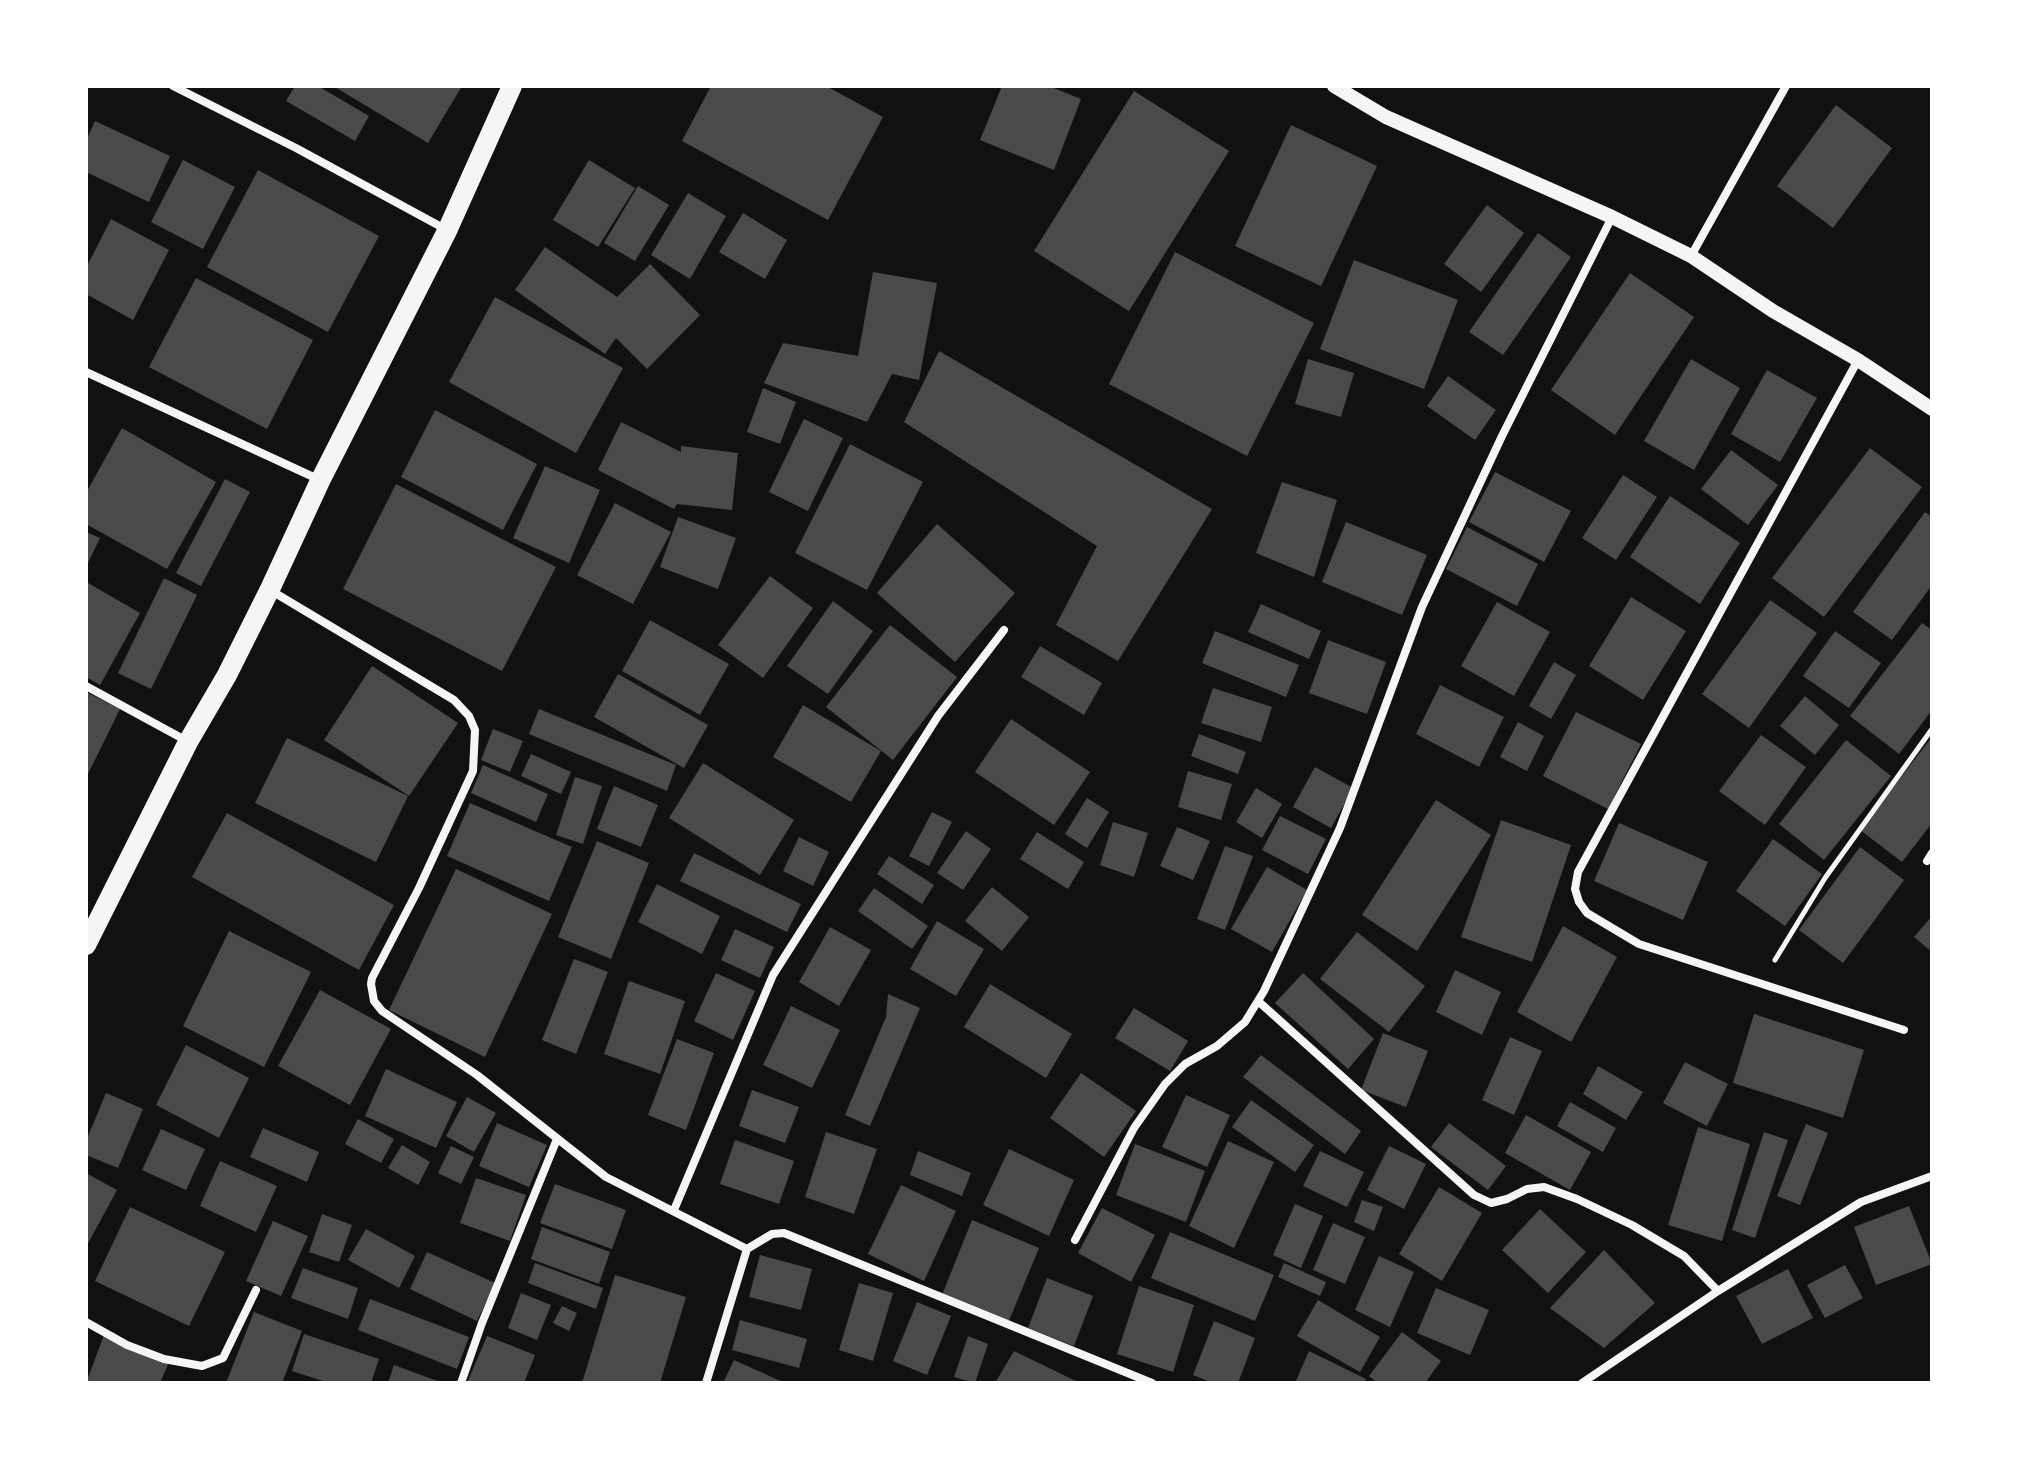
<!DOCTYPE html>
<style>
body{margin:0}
#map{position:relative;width:2018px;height:1469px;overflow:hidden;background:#111;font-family:"Titillium Web",sans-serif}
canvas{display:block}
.frame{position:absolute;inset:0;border:88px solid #fff;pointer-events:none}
</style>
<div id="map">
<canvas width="2018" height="1469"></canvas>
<div class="frame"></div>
</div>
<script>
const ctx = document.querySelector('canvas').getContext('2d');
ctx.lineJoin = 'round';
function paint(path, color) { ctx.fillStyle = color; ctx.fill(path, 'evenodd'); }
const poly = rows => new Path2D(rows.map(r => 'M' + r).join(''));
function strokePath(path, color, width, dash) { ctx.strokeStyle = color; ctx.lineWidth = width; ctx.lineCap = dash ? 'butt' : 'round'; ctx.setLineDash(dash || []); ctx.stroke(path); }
paint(poly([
 [295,86,318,86,369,116,355,141,286,101],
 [333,86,462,86,428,143],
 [711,86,826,86,883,117,828,220,682,141],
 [1002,86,1049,86,1081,99,1054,170,980,140],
 [1134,91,1229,151,1129,311,1034,251],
 [1836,105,1892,148,1833,228,1777,186],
 [95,121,170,156,149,202,86,172,86,141],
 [1291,125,1377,166,1321,286,1235,246],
 [183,160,235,187,203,249,151,222],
 [589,160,635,188,598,247,553,220],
 [258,170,379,236,328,332,207,267],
 [638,186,669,205,635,261,604,243],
 [688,193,726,216,690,279,651,255],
 [1487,205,1524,233,1481,292,1444,264],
 [743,213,787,240,765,279,719,252],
 [111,219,169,250,133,320,86,294,86,268],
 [1538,233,1571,257,1503,355,1469,332],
 [545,247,617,297,650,264,700,315,647,369,616,338,605,354,515,290],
 [1175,252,1314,323,1247,456,1109,384],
 [1354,260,1458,300,1424,389,1320,349],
 [873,272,937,283,919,380,892,374,867,422,764,383,783,343,858,356],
 [1630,273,1694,317,1615,435,1551,390],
 [196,278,313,340,267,429,149,367],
 [495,297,623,368,576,453,449,382],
 [939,351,1212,509,1118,661,1056,625,1097,546,904,422],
 [1308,359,1354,373,1341,417,1295,404],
 [1691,359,1740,388,1694,470,1644,441],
 [1767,370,1817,398,1780,462,1731,434],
 [1448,376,1496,410,1475,440,1427,406],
 [763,388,796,402,780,444,747,432],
 [435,410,537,464,503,530,401,477],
 [804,419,843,438,808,511,769,492],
 [621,422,681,452,681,446,738,453,732,510,677,504,674,509,598,470],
 [122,428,216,482,167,569,86,524,86,493],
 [850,444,923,482,867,590,795,553],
 [1870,448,1922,487,1824,617,1772,578],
 [1731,450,1778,485,1748,525,1701,489],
 [545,466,600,490,569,563,513,538],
 [1495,472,1571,511,1544,562,1469,522],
 [1623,475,1657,497,1616,560,1582,538],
 [225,479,250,492,201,586,176,573],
 [1282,482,1337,500,1314,577,1256,553],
 [396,484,556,567,502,671,343,589],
 [1670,496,1740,543,1700,604,1630,557],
 [615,503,671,532,633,604,577,575],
 [1925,512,1932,517,1932,585,1892,640,1853,612],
 [678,517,736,538,718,589,660,567],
 [1346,522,1427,555,1402,615,1322,582],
 [937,524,1015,593,955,662,877,593],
 [1467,527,1538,564,1517,606,1446,569],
 [86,532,100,538,86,567],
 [770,576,813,608,763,678,718,645],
 [164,578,197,595,151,689,118,673],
 [88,583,140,613,100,685,86,677,86,587],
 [1631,597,1686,631,1643,700,1589,666],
 [1770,600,1817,633,1749,728,1702,694],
 [833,601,873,631,828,694,787,666],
 [1497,602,1550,632,1514,696,1461,666],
 [1261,604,1321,631,1309,659,1248,632],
 [650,620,729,664,700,715,622,671],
 [1922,623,1932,630,1932,710,1899,754,1850,716],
 [890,625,957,677,893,760,826,707],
 [1215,631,1299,665,1286,697,1202,663],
 [1835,631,1881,663,1849,708,1803,676],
 [1328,640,1386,662,1367,714,1309,693],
 [1040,646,1102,683,1084,715,1021,677],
 [1554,662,1576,675,1551,719,1529,706],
 [372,666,458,723,409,796,324,740],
 [618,674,708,725,684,768,594,717],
 [1440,685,1504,717,1479,767,1416,734],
 [1213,688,1272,707,1261,742,1201,723],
 [86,692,120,709,86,778],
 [1805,696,1839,725,1815,755,1780,726],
 [803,705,881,751,851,802,773,757],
 [539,709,676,765,667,791,529,734],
 [1576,712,1641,744,1608,809,1543,776],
 [1011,719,1090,772,1054,825,975,772],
 [1518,722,1544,736,1527,771,1500,757],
 [493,729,523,741,510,772,481,760],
 [1199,734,1246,752,1238,774,1191,756],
 [1761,735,1806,767,1765,825,1719,791],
 [1932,737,1932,823,1902,862,1860,830],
 [287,738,408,796,376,862,255,803],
 [1846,740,1891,776,1824,860,1779,824],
 [531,754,571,772,561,794,521,776],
 [703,763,794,820,760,875,669,818],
 [483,765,548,794,536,822,471,793],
 [1315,767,1353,788,1331,828,1293,807],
 [1188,771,1232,784,1221,820,1178,807],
 [575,777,602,786,583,844,556,835],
 [614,786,658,805,641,847,597,829],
 [1256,788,1282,804,1262,838,1236,822],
 [1087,798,1109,812,1087,848,1065,834],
 [1436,800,1491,835,1417,951,1362,915],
 [470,803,572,847,549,901,447,856],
 [932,812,952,822,929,866,909,856],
 [227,813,394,905,359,970,192,877],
 [1280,816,1326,839,1308,874,1262,850],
 [1501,820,1571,845,1532,962,1461,937],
 [1113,822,1148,833,1134,877,1100,865],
 [1619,823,1708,862,1683,920,1594,881],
 [1177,827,1210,841,1193,880,1160,866],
 [966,831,991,849,963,890,937,873],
 [1037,832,1084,862,1068,889,1020,859],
 [799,837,829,852,813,886,783,871],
 [1773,839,1822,874,1785,926,1736,891],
 [597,841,649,863,611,959,558,937],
 [1225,846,1253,856,1225,930,1197,919],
 [1860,847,1904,880,1843,963,1799,930],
 [694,853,801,904,787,932,680,881],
 [889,856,934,885,922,904,877,874],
 [1267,867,1307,890,1272,952,1231,929],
 [456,869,552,914,485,1057,389,1010],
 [657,884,720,916,702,954,638,922],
 [992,887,1029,917,1002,951,965,921],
 [874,888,928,926,912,949,858,911],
 [1932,916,1932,952,1914,937],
 [937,921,984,949,956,996,910,969],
 [1563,926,1617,957,1571,1042,1517,1012],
 [830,927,871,950,839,1006,799,982],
 [735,929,774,947,760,978,721,960],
 [229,931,311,972,264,1067,183,1026],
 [1357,932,1425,986,1389,1032,1320,979],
 [574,959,608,972,576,1054,542,1040],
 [1455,970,1501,992,1482,1035,1436,1012],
 [716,973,755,991,733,1040,694,1021],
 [1303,973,1374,1039,1348,1069,1275,1003],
 [629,981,685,1001,660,1074,604,1054],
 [990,984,1072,1034,1046,1078,964,1027],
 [320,990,391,1029,350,1105,278,1066],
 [888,994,920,1008,870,1126,845,1115,886,1017],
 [791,1006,840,1030,812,1088,763,1065],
 [1134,1008,1188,1041,1170,1071,1115,1038],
 [1754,1014,1864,1050,1843,1118,1733,1083],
 [1383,1033,1428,1051,1406,1107,1361,1090],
 [1510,1037,1542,1051,1514,1115,1482,1100],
 [677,1039,714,1053,686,1130,648,1115],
 [186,1045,249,1078,219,1138,156,1105],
 [1261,1055,1361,1131,1345,1154,1243,1077],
 [1685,1062,1728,1084,1707,1126,1663,1103],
 [1598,1066,1643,1092,1626,1120,1583,1094],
 [386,1069,457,1102,436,1148,365,1116],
 [1081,1073,1136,1111,1104,1157,1050,1118],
 [752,1090,799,1107,785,1143,739,1126],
 [106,1093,143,1109,118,1168,86,1155,86,1141],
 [1186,1095,1230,1115,1207,1167,1162,1147],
 [467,1097,496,1113,474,1152,446,1136],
 [1251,1100,1314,1145,1295,1172,1232,1127],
 [1570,1102,1616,1128,1603,1152,1557,1126],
 [1526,1115,1591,1152,1570,1190,1505,1153],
 [358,1119,394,1139,381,1163,345,1144],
 [497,1123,547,1145,529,1187,479,1166],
 [1449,1123,1506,1166,1488,1190,1431,1147],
 [1806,1124,1828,1133,1800,1205,1777,1196],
 [1698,1127,1750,1144,1722,1241,1668,1225],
 [263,1128,319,1152,307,1182,250,1157],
 [161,1129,205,1149,186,1190,142,1170],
 [826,1132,877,1149,854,1214,805,1197],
 [1764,1132,1788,1140,1755,1238,1732,1230],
 [735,1140,794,1161,779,1204,720,1184],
 [1228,1141,1274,1162,1234,1248,1189,1226],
 [1135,1144,1205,1171,1186,1222,1116,1195],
 [402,1145,430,1162,418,1185,388,1168],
 [451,1146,474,1157,461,1184,438,1173],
 [1389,1146,1426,1164,1404,1209,1367,1190],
 [1009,1149,1074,1180,1049,1236,983,1205],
 [918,1151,971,1173,962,1196,910,1175],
 [1320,1151,1364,1172,1347,1207,1303,1186],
 [220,1161,277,1186,256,1232,200,1206],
 [86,1173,117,1190,86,1247],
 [476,1178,526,1195,510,1241,460,1223],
 [555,1184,626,1210,612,1249,540,1223],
 [901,1185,956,1211,924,1281,868,1254],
 [1439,1187,1482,1213,1442,1281,1399,1254],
 [1362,1200,1383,1207,1374,1231,1354,1222],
 [1295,1204,1323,1216,1301,1268,1273,1255],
 [1909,1206,1932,1264,1876,1285,1854,1227],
 [130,1207,225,1252,189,1326,95,1281],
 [1102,1208,1155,1235,1131,1282,1078,1253],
 [1540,1209,1586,1252,1548,1293,1502,1250],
 [322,1214,352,1225,339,1262,309,1252],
 [972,1220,1039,1248,1008,1323,942,1295],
 [273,1221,308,1236,281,1296,246,1281],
 [1333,1223,1365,1237,1345,1284,1313,1270],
 [542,1227,610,1252,599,1284,531,1259],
 [366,1229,415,1256,399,1288,348,1260],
 [1170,1232,1274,1275,1255,1321,1151,1278],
 [1604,1250,1655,1303,1604,1348,1550,1308],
 [427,1252,495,1283,477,1321,410,1289],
 [760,1255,812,1269,801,1310,749,1297],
 [1379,1256,1414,1272,1390,1327,1355,1310],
 [535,1263,603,1288,596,1309,528,1283],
 [1284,1263,1326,1282,1320,1296,1278,1277],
 [1845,1265,1863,1298,1825,1318,1807,1285],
 [303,1268,358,1288,348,1319,291,1298],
 [1788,1269,1813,1318,1762,1344,1736,1296],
 [615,1275,686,1297,660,1383,582,1383],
 [1047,1278,1093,1296,1074,1346,1028,1328],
 [859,1283,893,1293,873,1361,839,1350],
 [1139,1286,1194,1305,1173,1372,1117,1354],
 [1436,1288,1489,1310,1470,1355,1417,1333],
 [521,1293,551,1305,537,1340,508,1328],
 [370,1299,469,1337,457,1369,358,1330],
 [1318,1300,1380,1337,1360,1372,1297,1336],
 [917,1302,951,1316,927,1375,893,1361],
 [562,1306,577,1313,569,1331,553,1323],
 [254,1312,302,1331,282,1383,226,1383],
 [740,1320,807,1339,799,1368,732,1350],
 [1214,1321,1255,1338,1238,1383,1213,1383,1193,1375],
 [1402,1332,1441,1361,1425,1383,1378,1383,1369,1376],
 [304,1334,379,1359,371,1383,329,1383,292,1371],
 [104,1335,169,1362,160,1383,86,1383],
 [487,1336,535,1355,524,1383,467,1383],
 [968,1336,988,1344,975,1383,954,1377],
 [1014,1351,1080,1383,995,1383],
 [1309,1351,1366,1379,1364,1383,1295,1383],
 [734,1360,785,1383,723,1383],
 [394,1365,443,1383,388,1383]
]), '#4a4a4a');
strokePath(poly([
 [1775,960,1825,878,1932,729]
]), '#f5f5f5', 5);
strokePath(poly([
 [173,86,296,148,447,230],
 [1691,256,1786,86],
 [1858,360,1578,872,1575,889,1579,902,1587,913,1639,944,1904,1030],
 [86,372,320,480],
 [270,590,454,700,469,716,475,730,473,771,419,888,372,978,371,984,374,1001,382,1011,477,1075,606,1177,747,1249,706,1383],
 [86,686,187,741],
 [1927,861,1932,853],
 [1258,1001,1474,1195,1491,1203,1507,1199,1527,1189,1544,1187,1577,1199,1632,1225,1684,1256,1718,1291],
 [674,1210,773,975,938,716,1004,630],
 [1075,1240,1134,1128,1165,1084,1185,1064,1217,1046,1245,1022,1264,991,1340,828,1422,607,1502,436,1612,217],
 [747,1249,772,1234,784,1233,1152,1383],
 [86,1322,127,1345,164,1359,202,1366,223,1358,256,1290],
 [461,1383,482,1323,557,1139],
 [1582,1383,1718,1291,1861,1202,1932,1176]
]), '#f5f5f5', 8);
strokePath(poly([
 [1334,86,1386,117,1612,217,1691,256,1773,311,1858,360,1932,409]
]), '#f5f5f5', 14);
strokePath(poly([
 [86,945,188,742,227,675,270,589,320,481,447,231,512,86]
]), '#f5f5f5', 20);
</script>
